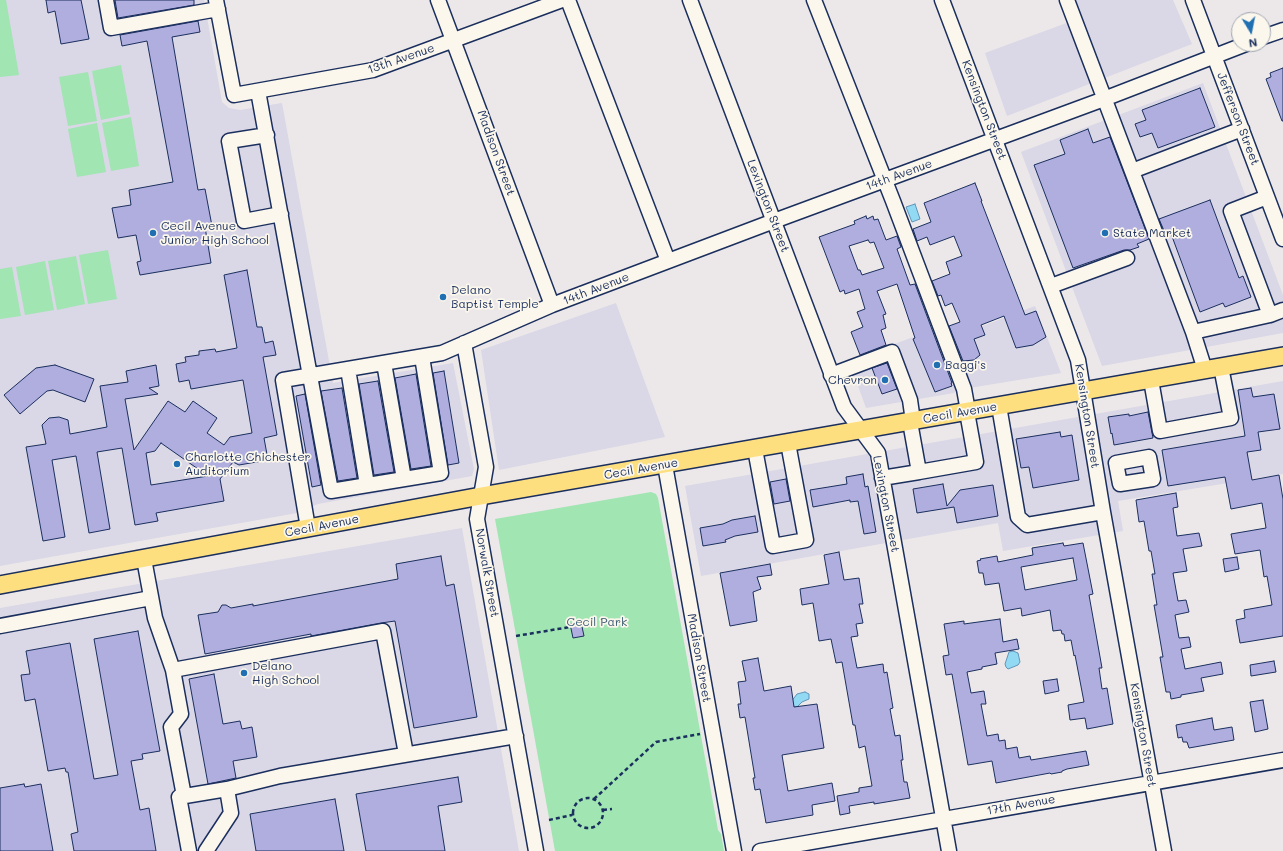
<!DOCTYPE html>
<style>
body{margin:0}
#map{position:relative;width:1283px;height:851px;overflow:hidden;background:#ece8e9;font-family:Mali,sans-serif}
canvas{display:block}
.north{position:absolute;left:1231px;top:12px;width:40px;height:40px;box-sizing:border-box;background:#fbf7ec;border:1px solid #a1a7b3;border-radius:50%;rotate:170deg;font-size:11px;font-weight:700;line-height:16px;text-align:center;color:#1b2f5e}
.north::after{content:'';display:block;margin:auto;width:14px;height:18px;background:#1f6fb2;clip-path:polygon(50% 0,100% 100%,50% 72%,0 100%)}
</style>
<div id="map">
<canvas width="1283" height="851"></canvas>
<div class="north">N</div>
</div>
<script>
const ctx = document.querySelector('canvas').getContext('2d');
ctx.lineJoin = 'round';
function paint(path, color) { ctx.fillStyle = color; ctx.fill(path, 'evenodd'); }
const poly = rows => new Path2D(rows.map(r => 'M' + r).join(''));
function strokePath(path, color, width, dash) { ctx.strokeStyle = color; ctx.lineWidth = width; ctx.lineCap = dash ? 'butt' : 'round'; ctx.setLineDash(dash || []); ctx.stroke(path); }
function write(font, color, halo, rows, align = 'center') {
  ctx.font = font + ' Mali,sans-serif'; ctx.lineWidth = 3.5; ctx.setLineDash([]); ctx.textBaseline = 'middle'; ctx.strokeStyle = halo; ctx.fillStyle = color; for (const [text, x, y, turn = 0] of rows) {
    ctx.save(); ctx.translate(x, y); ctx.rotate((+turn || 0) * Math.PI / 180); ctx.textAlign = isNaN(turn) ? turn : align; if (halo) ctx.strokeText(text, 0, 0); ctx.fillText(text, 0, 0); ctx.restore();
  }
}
paint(poly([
 [0,0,204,0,222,102,229,108,240,110,282,103,333,383,453,363,474,469,472,476,318,504,297,513,0,566],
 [1064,0,1173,0,1192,44,1007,116,985,53,1072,21],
 [1203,83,1283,295,1283,333,1102,366,1021,152],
 [616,303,665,437,499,470,481,350],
 [1035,306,1061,373,957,390,954,393,866,408,849,361,940,327,946,340],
 [1283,381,1283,474,1118,501,1123,531,1003,551,998,523,701,576,685,486],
 [462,528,519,851,0,851,0,608]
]), '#dad7e6');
paint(poly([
 [0,0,6,0,19,75,0,77],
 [121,65,130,114,101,120,92,71],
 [88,72,97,121,68,126,59,77],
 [131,117,139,166,111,171,102,123],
 [97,123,106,172,77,177,68,129],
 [108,250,117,299,88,304,79,255],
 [76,256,85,304,57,310,48,261],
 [45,261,54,310,25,315,16,267],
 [12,267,21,316,0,319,0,269],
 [651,492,656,494,658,498,718,830,721,834,724,851,555,851,495,519]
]), '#a0e5b2');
const water = poly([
 [915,204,920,219,912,222,906,207,915,204],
 [1013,651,1018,653,1020,662,1018,665,1008,669,1006,667,1005,664,1009,652,1013,651],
 [805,692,809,694,809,699,802,702,797,707,794,707,791,702,797,694,805,692]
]);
paint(water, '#92d9f4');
strokePath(water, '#6295b8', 1);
const building = poly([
 [46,0,81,0,89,39,61,44,55,11,48,13,46,0],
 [115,0,194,0,194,5,118,18,115,0],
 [198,21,200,32,172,37,198,190,205,189,212,226,205,227,211,263,140,275,137,262,141,261,136,235,118,238,112,208,131,205,129,190,173,182,147,41,122,46,120,35,198,21],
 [1283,68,1283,121,1282,121,1266,79,1271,77,1270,73,1283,68],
 [1200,88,1215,127,1158,148,1152,133,1140,137,1135,124,1146,120,1142,110,1200,88],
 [1088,129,1093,143,1110,137,1149,239,1137,244,1139,247,1130,250,1124,250,1073,268,1034,165,1065,154,1060,140,1088,129],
 [975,183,982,201,981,201,1025,315,1036,311,1046,337,1033,345,1016,348,1004,316,981,325,985,335,974,339,980,355,974,360,963,361,949,326,960,322,952,303,945,306,941,295,938,296,932,281,950,274,946,262,962,256,954,236,930,245,927,237,917,241,913,229,931,222,924,203,975,183],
 [1210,200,1239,278,1243,276,1251,297,1225,307,1223,303,1200,312,1170,231,1165,233,1159,219,1210,200],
 [866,216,867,219,873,216,874,220,878,219,886,240,897,236,901,247,897,249,910,285,915,284,952,383,951,383,952,386,935,392,913,339,915,338,897,284,877,291,886,314,883,315,886,328,881,330,886,345,860,355,851,332,863,327,857,312,865,309,859,289,845,294,844,290,840,292,819,237,855,224,854,221,866,216],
 [868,240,870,243,874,242,884,268,862,275,860,270,858,270,849,246,868,240],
 [247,270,257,327,262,327,265,343,273,341,276,355,263,357,277,435,264,438,268,460,239,465,233,462,220,479,224,501,156,513,158,521,135,525,122,448,97,452,110,529,89,533,76,456,52,460,65,537,43,541,26,447,46,444,42,425,49,418,59,417,68,420,70,434,107,427,100,386,128,382,126,371,156,365,159,386,149,388,158,394,125,399,134,450,168,401,185,412,193,401,217,418,207,433,224,445,230,437,252,433,243,380,191,389,189,380,179,382,176,364,186,362,185,357,199,355,199,351,215,349,216,352,237,348,224,275,247,270],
 [161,443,208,476,151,485,146,453,155,451,161,443],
 [887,363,897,389,882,394,872,368,887,363],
 [55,365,94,379,85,402,53,390,47,391,20,414,4,395,36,368,55,365],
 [444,371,459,463,448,465,433,373,444,371],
 [416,374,431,466,411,469,395,378,416,374],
 [378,381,394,472,374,475,359,384,378,381],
 [342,388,357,478,338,481,321,391,342,388],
 [1251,388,1253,397,1274,394,1280,429,1258,432,1261,450,1247,452,1252,480,1279,475,1283,499,1283,636,1240,643,1236,620,1245,618,1244,610,1272,605,1267,576,1264,577,1260,550,1235,554,1231,534,1266,528,1262,503,1231,509,1225,477,1168,486,1162,450,1245,436,1238,390,1251,388],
 [305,394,321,485,312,487,296,396,305,394],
 [1148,412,1153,438,1114,445,1112,433,1111,434,1108,417,1129,414,1129,416,1148,412],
 [1060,432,1061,437,1072,435,1079,480,1033,488,1029,467,1021,468,1016,439,1060,432],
 [863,474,865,487,868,486,876,532,864,534,858,501,850,502,850,500,813,507,810,490,847,484,846,477,863,474],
 [786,479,790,501,774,504,770,482,786,479],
 [943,484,947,506,960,490,993,485,998,516,957,523,954,507,917,513,913,489,943,484],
 [1176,493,1178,507,1173,508,1177,536,1199,533,1202,546,1183,549,1187,571,1173,573,1178,601,1186,600,1189,612,1175,615,1179,638,1189,637,1191,647,1181,649,1185,669,1221,662,1223,674,1201,678,1204,691,1181,695,1181,697,1171,699,1170,692,1166,692,1160,657,1163,657,1154,605,1157,605,1152,574,1155,574,1151,551,1149,551,1144,521,1139,522,1136,500,1176,493],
 [755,516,758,532,735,536,725,540,726,542,703,546,700,528,723,524,732,520,755,516],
 [1063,543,1064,546,1083,543,1093,594,1089,595,1102,668,1099,668,1102,689,1107,688,1113,724,1087,729,1085,718,1070,720,1068,705,1084,702,1075,655,1074,656,1071,640,1065,641,1064,634,1062,634,1061,630,1053,631,1050,610,1022,616,1021,608,1004,611,999,583,985,585,983,573,979,573,977,561,981,560,980,559,997,556,998,562,1033,555,1032,548,1063,543],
 [1073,558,1077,580,1025,590,1021,567,1073,558],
 [839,552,844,580,859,578,863,604,859,604,863,623,856,624,858,636,851,637,857,668,883,664,884,673,887,672,893,708,890,709,895,736,900,735,903,760,901,760,904,782,907,782,910,798,874,804,874,802,849,806,850,813,840,815,837,796,859,792,859,788,872,786,865,746,859,748,855,725,853,725,842,662,836,663,831,639,819,641,813,603,802,605,800,589,829,584,824,555,839,552],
 [441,556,446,586,454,584,477,717,414,728,395,621,381,623,311,636,311,634,205,654,198,615,218,612,222,605,226,605,231,608,253,604,253,606,398,579,396,564,441,556],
 [1237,557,1239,569,1225,572,1223,559,1237,557],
 [770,564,772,575,757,577,761,589,753,592,757,621,730,626,720,573,770,564],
 [1000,619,1003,642,1017,639,1019,649,995,653,997,664,982,667,982,669,967,672,971,693,984,691,986,704,981,704,987,736,998,734,999,741,1005,740,1006,749,1017,747,1019,758,1030,756,1031,760,1086,751,1089,765,1067,769,1062,771,1062,772,1051,774,1050,773,996,783,992,761,968,765,952,674,946,675,943,656,949,655,944,624,964,621,964,624,1000,619],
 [581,622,584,636,573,638,570,624,581,622],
 [138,631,160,751,142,754,143,759,131,761,140,810,149,808,156,851,74,851,71,834,78,832,68,772,66,772,65,768,48,771,35,699,25,701,21,675,30,674,26,651,70,643,94,779,118,775,94,639,138,631],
 [758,658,764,691,791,686,794,707,817,704,824,748,782,755,788,791,832,783,835,801,812,805,813,815,766,823,760,789,755,790,753,778,755,778,745,717,740,718,738,704,741,704,738,682,746,681,742,661,758,658],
 [1274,661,1276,672,1251,676,1250,665,1274,661],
 [214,674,223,724,240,721,242,729,252,727,257,757,233,761,236,778,208,784,189,679,214,674],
 [1057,679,1059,691,1045,694,1043,681,1057,679],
 [1263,700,1268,729,1255,732,1250,702,1263,700],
 [1212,718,1214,730,1232,727,1234,740,1189,748,1187,742,1183,742,1182,737,1178,738,1176,725,1212,718],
 [458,777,462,802,438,806,445,851,366,851,356,794,458,777],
 [24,784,25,787,41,784,53,851,0,851,0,788,24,784],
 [335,799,344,851,256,851,250,814,335,799]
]);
paint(building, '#afaedf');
strokePath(building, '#1b2f5e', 1);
const minor = poly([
 [106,0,111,28,218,9],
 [216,0,234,95,373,70,562,0],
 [438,0,552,305],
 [568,0,668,261],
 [690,0,844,407,878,453,949,851],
 [814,0,893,201,964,389,968,411],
 [942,0,1078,360,1103,512,1164,851],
 [1067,0,1193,332,1205,370],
 [1193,0,1283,239],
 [1263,37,1283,30],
 [258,91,331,491,441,473,422,357],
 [267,135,229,141,244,221,281,214],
 [1132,171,1242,129],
 [1267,197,1231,211,1270,315,1283,310],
 [1051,286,1127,258],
 [1193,332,1270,315],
 [464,343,486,467,477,519,536,851],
 [384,363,404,479],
 [348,369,367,485],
 [831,375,892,352,910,400,913,421],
 [1151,380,1160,431,1231,418,1221,367],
 [999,406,1018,517,1027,525,1103,512],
 [910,422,919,472,976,462,967,412],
 [755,449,773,546,806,540,788,443],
 [1149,457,1153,479,1120,484,1116,463,1149,457],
 [665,465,734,851],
 [882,478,919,472],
 [308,528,283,380,442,353,552,305,774,221,1104,99,1246,44],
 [144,559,155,618,173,670,181,714,171,727,184,796],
 [0,626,151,598],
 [173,670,383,631,406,754],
 [189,851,179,797,227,789,280,776,516,736],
 [206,851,231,813,227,789],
 [760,851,1283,760]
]);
const major = poly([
 [0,585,481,496,1283,356]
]);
strokePath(minor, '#1b2f5e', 17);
strokePath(major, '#1b2f5e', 20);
strokePath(poly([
 [516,636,570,627],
 '573 813a15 15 0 1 1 30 0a15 15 0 1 1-30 0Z',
 [594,799,656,742,700,734],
 [603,810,612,809],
 [549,820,572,815]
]), '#1b2f5e', 2.5, [4, 3]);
strokePath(minor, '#fbf7ec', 14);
strokePath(major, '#fedf80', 17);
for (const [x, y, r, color] of [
 [153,233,4,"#1f6fb2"],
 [1105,233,4,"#1f6fb2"],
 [443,297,4,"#1f6fb2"],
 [937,365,4,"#1f6fb2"],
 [885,380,4,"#1f6fb2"],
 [177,464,4,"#1f6fb2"],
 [244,673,4,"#1f6fb2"]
]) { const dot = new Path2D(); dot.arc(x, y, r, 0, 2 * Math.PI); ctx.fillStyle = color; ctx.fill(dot); strokePath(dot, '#fbf7ec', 1.5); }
write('12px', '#1b2f5e', '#fbf7ec', [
 ["13th Avenue",401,59,-19],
 ["Kensington Street",984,110,69],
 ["Jefferson Street",1238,119,69],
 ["Madison Street",496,153,70],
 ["14th Avenue",899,175,-20],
 ["Lexington Street",768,206,69],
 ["14th Avenue",596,289,-21],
 ["Cecil Avenue",960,413,-10],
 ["Kensington Street",1087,416,81],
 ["Cecil Avenue",641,469,-10],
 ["Lexington Street",886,504,79],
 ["Cecil Avenue",322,526,-11],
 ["Norwalk Street",487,573,80],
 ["Madison Street",699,658,80],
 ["Kensington Street",1143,735,80],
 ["17th Avenue",1021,805,-10]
]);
write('12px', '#1b2f5e', '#fbf7ec', [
 ["Cecil Avenue",161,226],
 ["Junior High School",161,240],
 ["State Market",1113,233],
 ["Delano",451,290],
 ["Baptist Temple",451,304],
 ["Baggi's",945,365],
 ["Chevron",877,380,"right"],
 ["Charlotte Chichester",185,457],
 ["Auditorium",185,471],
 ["Delano",252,666],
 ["High School",252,680]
], 'left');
write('12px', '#3c5c73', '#fbf7ec', [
 ["Cecil Park",597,622]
]);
</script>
